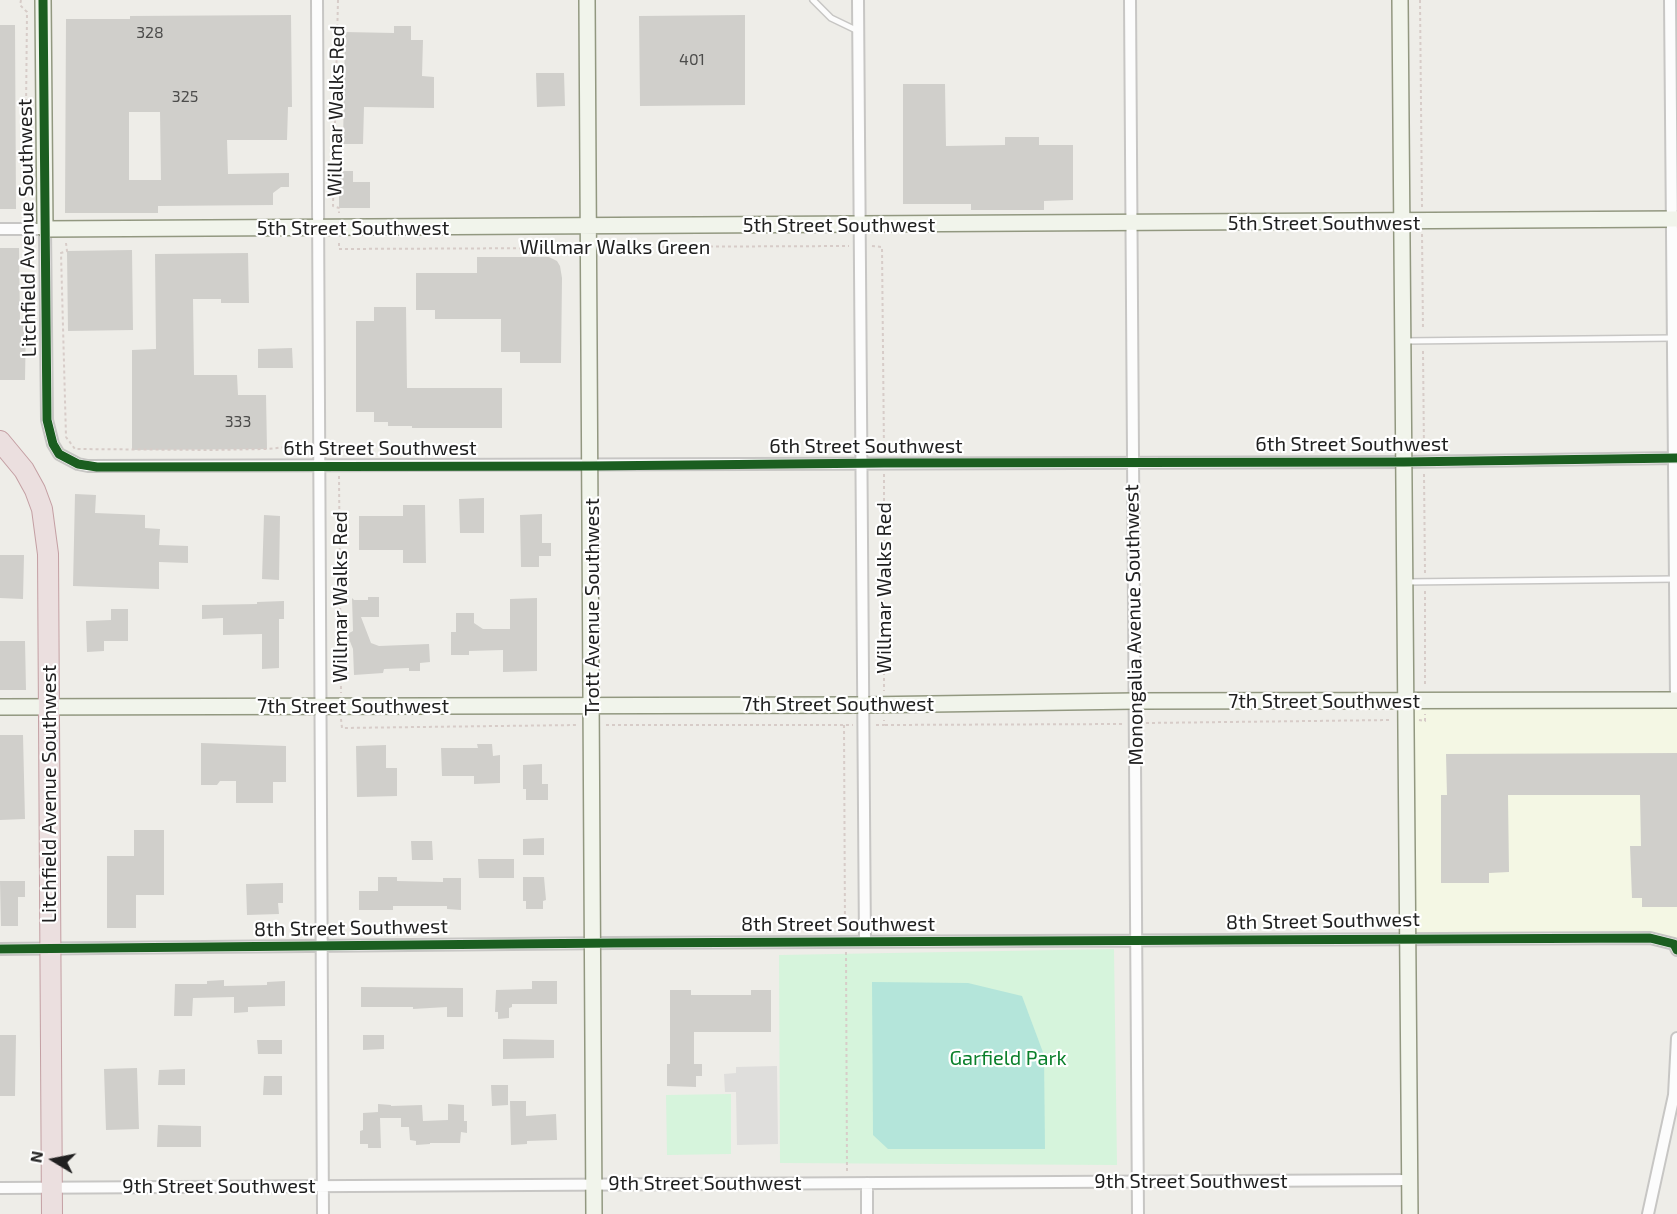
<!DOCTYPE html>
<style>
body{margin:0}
#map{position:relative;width:1677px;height:1214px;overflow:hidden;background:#eeede8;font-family:"Exo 2",sans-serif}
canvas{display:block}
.north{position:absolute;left:24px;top:1130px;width:60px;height:60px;-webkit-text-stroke:4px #fff;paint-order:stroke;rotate:280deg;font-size:16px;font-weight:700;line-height:24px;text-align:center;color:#202020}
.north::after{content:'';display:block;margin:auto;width:21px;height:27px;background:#202020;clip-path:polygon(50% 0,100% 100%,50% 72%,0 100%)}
</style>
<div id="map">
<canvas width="1677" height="1214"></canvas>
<div class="north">N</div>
</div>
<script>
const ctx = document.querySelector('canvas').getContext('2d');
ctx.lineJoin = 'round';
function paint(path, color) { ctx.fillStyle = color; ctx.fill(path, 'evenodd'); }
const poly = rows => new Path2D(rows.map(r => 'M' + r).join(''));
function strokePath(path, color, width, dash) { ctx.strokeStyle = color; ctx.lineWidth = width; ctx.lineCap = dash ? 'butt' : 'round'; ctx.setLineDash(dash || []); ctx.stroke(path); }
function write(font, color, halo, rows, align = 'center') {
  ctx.font = font + ' "Exo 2",sans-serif'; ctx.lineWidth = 4.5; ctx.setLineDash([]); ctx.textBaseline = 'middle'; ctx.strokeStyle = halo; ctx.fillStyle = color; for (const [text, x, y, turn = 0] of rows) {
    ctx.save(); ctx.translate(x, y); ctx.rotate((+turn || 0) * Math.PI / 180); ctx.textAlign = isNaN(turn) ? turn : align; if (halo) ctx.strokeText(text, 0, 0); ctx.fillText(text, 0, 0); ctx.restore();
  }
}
paint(poly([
 [1677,700,1677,950,1674,944,1406,938,1405,701]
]), '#f4f7e4');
paint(poly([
 [1114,949,1117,1165,780,1163,779,955],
 [731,1094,731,1154,667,1155,666,1095]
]), '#d6f4dc');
paint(poly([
 [872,982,968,983,1022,996,1044,1055,1045,1149,888,1149,873,1135]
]), '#b4e5da');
paint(poly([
 [777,1066,778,1144,737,1145,736,1092,725,1092,724,1074,736,1073,736,1067]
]), '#dfdedc');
paint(poly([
 [291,15,292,107,288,107,287,140,227,140,228,174,289,173,289,187,281,187,273,193,273,205,158,206,158,213,65,213,66,19,130,19,130,16],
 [129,112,160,112,161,180,129,180],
 [745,15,745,105,640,106,639,16],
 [0,25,15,25,16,209,0,209],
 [394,26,411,26,411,40,423,40,422,76,434,77,434,108,364,107,363,144,343,144,345,32,394,33],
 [536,73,564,73,565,106,537,107],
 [903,84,945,84,946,146,1005,145,1005,137,1039,137,1039,145,1073,145,1073,200,1044,201,1044,210,971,210,971,204,903,204],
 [339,171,353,171,353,182,370,182,370,208,339,208],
 [0,248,19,248,20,321,26,321,25,380,0,380],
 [132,250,133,330,68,331,67,251],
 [248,253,249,303,221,303,221,299,193,299,194,375,237,375,238,395,266,395,267,449,132,450,132,350,156,349,155,254],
 [477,257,549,257,557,261,560,266,562,278,561,363,520,363,520,352,501,352,501,319,435,319,435,310,416,310,416,273,477,273],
 [374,307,406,307,407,388,502,388,502,428,412,428,412,426,388,426,388,422,374,422,374,412,356,412,356,321,374,321],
 [292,348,293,368,258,368,258,349],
 [75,494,96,495,95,513,145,515,145,528,160,529,159,545,188,546,188,563,159,562,159,589,73,586],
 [484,498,484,533,460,533,459,499],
 [403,505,425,505,426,563,403,563,403,550,359,550,359,516,403,516],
 [542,514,542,543,551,543,551,556,539,556,539,567,521,567,520,515],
 [264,515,280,516,279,580,262,579],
 [0,555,24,555,23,599,0,598],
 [368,597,379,597,379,617,361,617,371,643,379,646,429,644,430,662,420,663,420,671,409,671,409,668,384,669,383,673,354,675,353,649,347,634,353,631,352,598,354,600,368,600],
 [537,598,537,671,503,672,503,650,469,651,469,655,451,655,451,632,456,632,456,613,474,613,474,623,483,629,510,629,510,599],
 [284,601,284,619,279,619,279,668,262,669,262,634,223,635,223,618,202,619,202,605,257,604,257,602],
 [111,609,128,609,128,641,104,641,104,651,87,652,86,621,111,620],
 [0,641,25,641,26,690,0,690],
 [0,735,23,735,25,819,0,820],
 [201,743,286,746,286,782,273,782,273,803,236,803,236,781,220,781,217,785,201,785],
 [477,744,492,744,493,756,500,755,500,783,474,784,474,776,442,776,441,748,478,748],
 [386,745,386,768,397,768,397,796,357,797,356,746],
 [1677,753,1677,907,1642,907,1642,898,1632,898,1630,846,1641,846,1640,795,1508,795,1509,872,1489,873,1489,883,1441,883,1441,795,1447,795,1446,754],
 [542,764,542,784,548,784,548,800,526,800,526,789,523,789,523,765],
 [134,830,164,830,164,895,136,895,136,928,107,928,107,856,134,856],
 [544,838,544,855,523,855,523,839],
 [411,841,432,841,433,860,412,860],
 [478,859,514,859,514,878,479,878],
 [378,877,397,877,397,881,443,882,443,878,461,878,461,910,447,909,447,906,393,906,393,910,359,910,359,891,378,891],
 [523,877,544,877,546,900,543,901,543,909,526,909,526,901,523,901],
 [0,881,25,881,25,897,18,897,18,926,1,926],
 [283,883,283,903,278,903,279,914,247,915,246,884],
 [224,980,224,986,267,985,267,982,285,981,285,1006,248,1007,248,1012,234,1013,234,997,193,998,192,1016,174,1016,175,984,207,984,207,981],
 [532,981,557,981,557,1004,512,1004,512,1007,509,1008,509,1018,498,1019,498,1012,495,1012,496,990,532,989],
 [361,987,463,988,463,1017,447,1017,447,1007,413,1009,413,1007,361,1007],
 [670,990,691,990,691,995,751,995,751,990,771,990,771,1032,694,1032,694,1064,702,1064,702,1076,696,1076,696,1087,667,1086,667,1064,670,1064],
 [0,1035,16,1035,15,1096,0,1096],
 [363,1035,384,1035,384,1049,363,1050],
 [503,1039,554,1040,554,1058,503,1059],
 [257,1040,282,1040,282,1054,258,1054],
 [137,1068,139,1129,106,1130,104,1069],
 [185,1069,185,1085,158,1085,159,1070],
 [264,1076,282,1076,282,1095,263,1095],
 [491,1085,508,1085,508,1105,492,1106],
 [510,1101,526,1101,526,1116,556,1114,557,1140,527,1141,527,1144,511,1145],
 [378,1104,391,1105,391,1106,422,1105,423,1121,448,1120,448,1104,464,1105,464,1121,467,1121,467,1133,461,1132,460,1143,430,1143,430,1144,416,1145,416,1141,410,1140,409,1127,401,1127,401,1118,380,1118,381,1148,368,1148,368,1144,360,1144,360,1131,363,1130,363,1113,378,1112],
 [158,1125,201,1126,201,1147,157,1147]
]), '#d0cfcb');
const lane = poly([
 [813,0,831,18,858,31],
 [1405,341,1673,338],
 [1406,582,1676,579]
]);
const street = poly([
 [317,0,323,1214],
 [858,0,865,942],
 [1130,0,1138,1214],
 [1670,0,1676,700],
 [0,229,45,229,47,420,53,444,59,454,78,464,88,466,1404,462,1677,458],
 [0,949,614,943,1650,938,1674,944,1677,950],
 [867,1183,867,1214],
 [0,1188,1410,1180],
 [1648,1214,1674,1095,1677,1038]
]);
const secondary = poly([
 [43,0,45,229,1677,219],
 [587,0,594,1214],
 [1400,0,1410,1214],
 [0,707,864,705,1135,701,1677,700]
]);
const highway = poly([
 [0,441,24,470,35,490,42,509,48,554,52,1214]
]);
strokePath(lane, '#c7c6c4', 8);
strokePath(street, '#c7c6c4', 14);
strokePath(secondary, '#929880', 18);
strokePath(highway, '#c49fa3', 22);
strokePath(poly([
 [21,0,20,5,27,12,25,208,30,209],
 [338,0,333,206,339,208,339,213],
 [1420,0,1422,207],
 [1422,234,1423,330],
 [66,243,67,251,61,253,66,437,75,449,209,450,267,449,307,445],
 [339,243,339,249,573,248],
 [872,246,882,247,884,451],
 [602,247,849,246],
 [1423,351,1424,450],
 [331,445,338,445,339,453],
 [884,474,884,691],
 [1424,474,1425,573],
 [339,476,341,693],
 [1425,591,1425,687],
 [341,719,342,728,577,725],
 [1419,720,1425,721,1425,714],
 [1146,723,1392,720],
 [606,725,853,725],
 [844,725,845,929],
 [876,725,884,725,884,720],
 [885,725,1122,724],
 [846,952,847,1172]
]), '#d7ccc8', 2, [3, 3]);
strokePath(lane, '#fcfcfc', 5);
strokePath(street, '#fcfcfc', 10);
strokePath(secondary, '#f1f4eb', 15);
strokePath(highway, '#ebdfdf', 20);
strokePath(poly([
 [43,0,47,420,53,444,59,454,78,464,97,467,590,466,884,463,1404,462,1677,458],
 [0,949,614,943,1650,938,1674,944,1677,950]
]), '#1b5e20', 9);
write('16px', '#4c4c4b', null, [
 ["328",150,33],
 ["401",692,60],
 ["325",185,97],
 ["333",238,422]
]);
write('20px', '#202020', '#fff', [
 ["Willmar Walks Red",336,111,-89],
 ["5th Street Southwest",1324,223],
 ["5th Street Southwest",839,225],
 ["Litchfield Avenue Southwest",27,228,-91],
 ["5th Street Southwest",353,228],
 ["Willmar Walks Green",615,247],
 ["6th Street Southwest",1352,444],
 ["6th Street Southwest",866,446],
 ["6th Street Southwest",380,448],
 ["Willmar Walks Red",884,588,-90],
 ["Willmar Walks Red",340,597,-90],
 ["Trott Avenue Southwest",592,607,-90],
 ["Monongalia Avenue Southwest",1134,625,-91],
 ["7th Street Southwest",1324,701],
 ["7th Street Southwest",838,704],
 ["7th Street Southwest",353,706],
 ["Litchfield Avenue Southwest",49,794,-90],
 ["8th Street Southwest",1323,921,-1],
 ["8th Street Southwest",838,924],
 ["8th Street Southwest",351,928,-1],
 ["9th Street Southwest",1191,1181],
 ["9th Street Southwest",705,1183],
 ["9th Street Southwest",219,1186]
]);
write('20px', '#0b802c', '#fff', [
 ["Garfield Park",1008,1058]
]);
</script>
